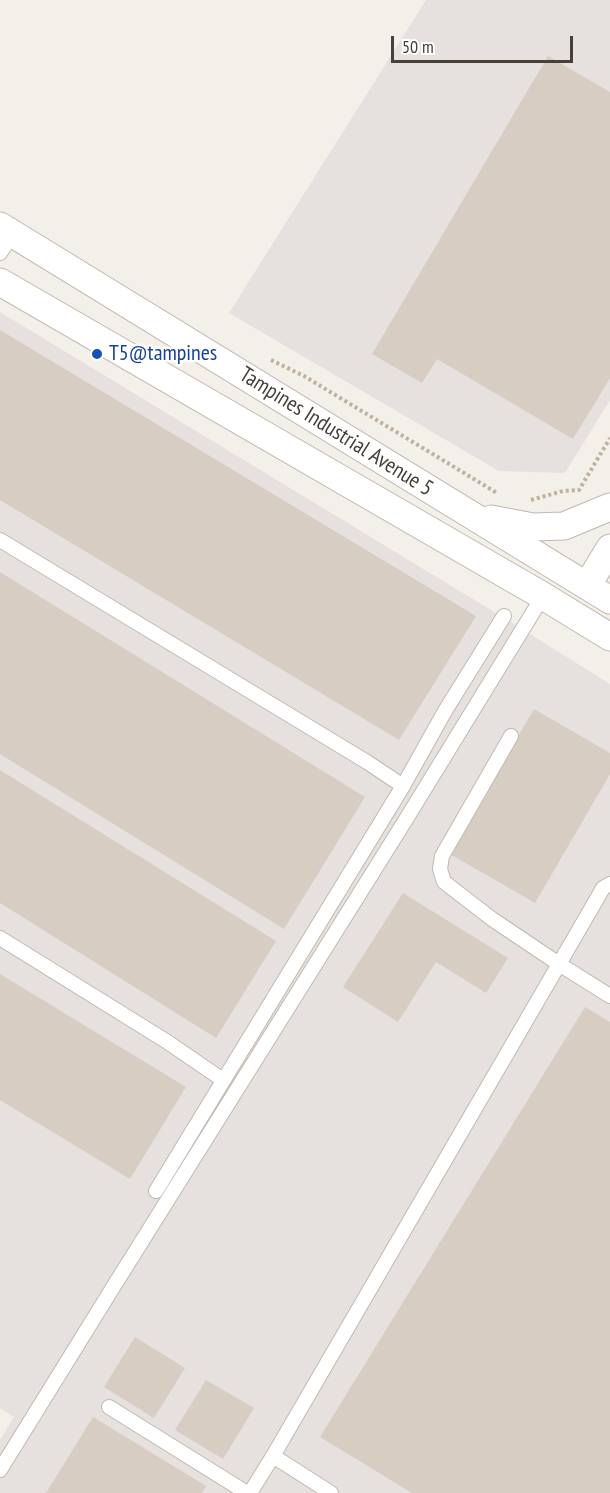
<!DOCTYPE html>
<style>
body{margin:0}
#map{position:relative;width:610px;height:1493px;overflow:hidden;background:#f3efe9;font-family:"PT Sans Narrow",sans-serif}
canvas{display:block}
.scale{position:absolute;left:391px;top:36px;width:182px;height:27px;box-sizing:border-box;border:3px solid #464038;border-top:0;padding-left:8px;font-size:18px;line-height:21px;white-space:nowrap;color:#464038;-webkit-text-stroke:4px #fff;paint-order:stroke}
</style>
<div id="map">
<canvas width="610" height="1493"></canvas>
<div class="scale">50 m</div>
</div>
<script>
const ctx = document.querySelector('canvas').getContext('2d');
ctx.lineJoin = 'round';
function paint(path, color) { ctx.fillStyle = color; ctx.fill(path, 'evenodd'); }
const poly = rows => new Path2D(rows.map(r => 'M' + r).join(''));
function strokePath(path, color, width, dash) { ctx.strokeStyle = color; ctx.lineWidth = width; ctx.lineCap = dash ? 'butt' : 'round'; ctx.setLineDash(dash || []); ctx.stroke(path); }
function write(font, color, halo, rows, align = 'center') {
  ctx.font = font + ' "PT Sans Narrow",sans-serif'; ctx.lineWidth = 5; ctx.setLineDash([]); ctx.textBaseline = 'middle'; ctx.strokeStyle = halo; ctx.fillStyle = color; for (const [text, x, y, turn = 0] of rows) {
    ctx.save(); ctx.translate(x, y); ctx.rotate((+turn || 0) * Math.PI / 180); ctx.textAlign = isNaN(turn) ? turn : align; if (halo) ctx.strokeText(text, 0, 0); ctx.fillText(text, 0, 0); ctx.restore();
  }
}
paint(poly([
 [426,0,610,0,610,400,565,473,499,471,229,313],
 [0,312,514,624,610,684,610,1493,0,1493,0,1440,14,1417,0,1408]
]), '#e6e1de');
paint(poly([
 [548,56,610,92,610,378,573,439,437,359,422,383,372,354],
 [0,330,476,616,399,740,0,500],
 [0,572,365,797,284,929,0,754],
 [534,709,610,753,610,774,535,903,450,854],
 [0,770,276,941,216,1038,0,903],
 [403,893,508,958,486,993,436,962,398,1022,343,987],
 [0,974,186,1087,130,1179,0,1100],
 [585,1007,610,1022,610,1493,412,1493,320,1437],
 [135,1337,185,1368,154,1418,104,1387],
 [206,1380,254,1408,223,1459,175,1430],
 [93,1417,206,1486,202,1493,46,1493]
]), '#d7cdc3');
const lane = poly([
 [0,253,13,234],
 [0,540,367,762,403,786],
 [511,736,442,856,440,869,444,882,492,919,559,964,610,996],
 [0,938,166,1041,223,1080],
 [156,1191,403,786,445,711,504,616],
 [109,1407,247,1493],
 [273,1456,331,1493],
 [0,1470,112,1289,405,821,543,596],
 [250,1493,273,1456,598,897,603,888,610,884]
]);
const street = poly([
 [0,226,610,600],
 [0,282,543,596,610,637],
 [491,519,533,527,564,526,610,507],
 [587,586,610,548]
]);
strokePath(lane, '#c1b9b0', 16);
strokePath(street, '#c1b9b0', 29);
strokePath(poly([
 [271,360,304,376,497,493],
 [531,500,563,491,579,490,610,438]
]), '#beb19f', 4, [3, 3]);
strokePath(lane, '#fff', 14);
strokePath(street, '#fff', 27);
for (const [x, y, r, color] of [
 [97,354,6,"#1a4fb4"]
]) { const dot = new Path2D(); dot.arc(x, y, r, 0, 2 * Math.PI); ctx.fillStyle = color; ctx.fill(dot); strokePath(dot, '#fff', 2); }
write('22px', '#164399', '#fff', [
 ["T5@tampines",109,354]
], 'left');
write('22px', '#464038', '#fff', [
 ["Tampines Industrial Avenue 5",336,432,32]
]);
</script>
